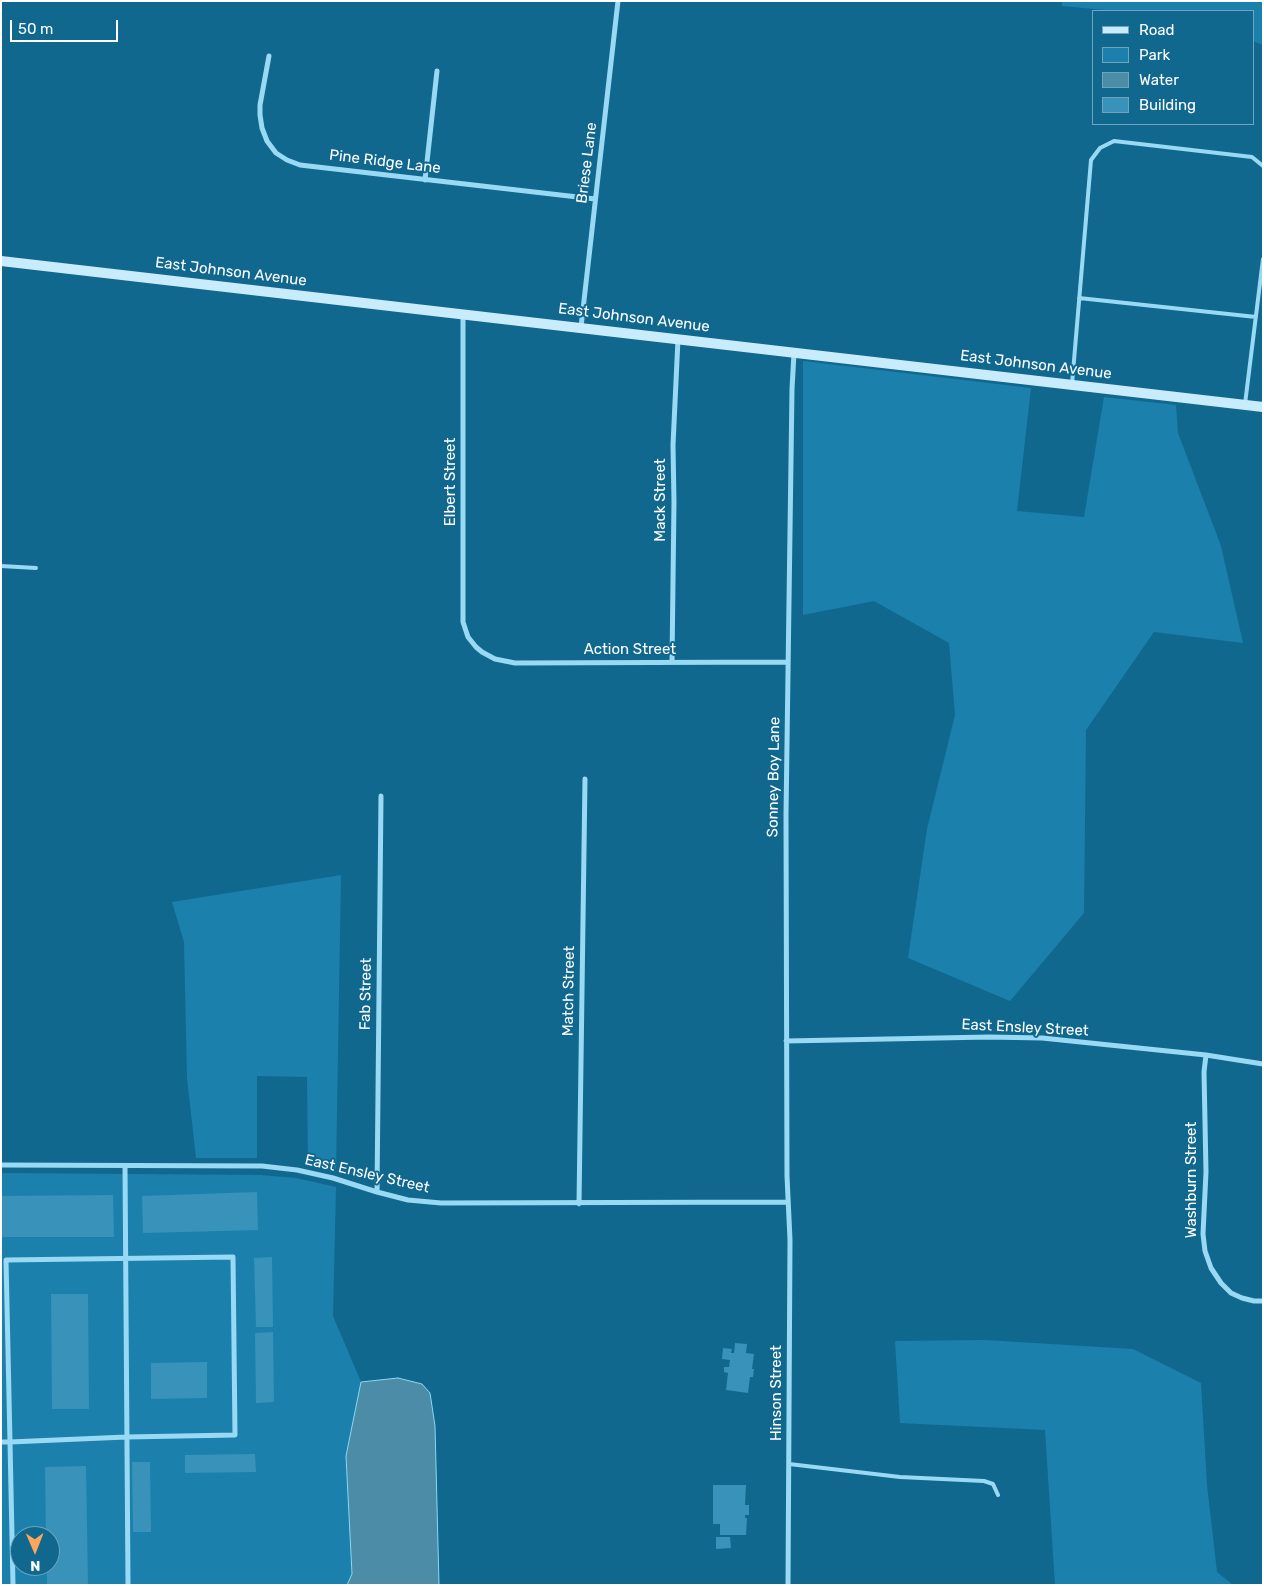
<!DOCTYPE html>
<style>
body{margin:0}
#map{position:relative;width:1264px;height:1586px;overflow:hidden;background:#10688f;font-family:Rubik,sans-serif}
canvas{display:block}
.frame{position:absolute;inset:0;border:2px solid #fff;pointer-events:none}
.legend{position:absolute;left:1092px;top:10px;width:162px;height:115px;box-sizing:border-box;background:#10688f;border:1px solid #70a4bc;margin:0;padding:6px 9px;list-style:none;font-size:15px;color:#fff}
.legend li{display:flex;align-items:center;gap:10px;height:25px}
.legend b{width:25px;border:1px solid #70a4bc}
.north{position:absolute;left:10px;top:1526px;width:50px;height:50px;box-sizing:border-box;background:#10688f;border:1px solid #70a4bc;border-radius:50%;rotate:179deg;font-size:14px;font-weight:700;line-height:20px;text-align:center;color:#fff}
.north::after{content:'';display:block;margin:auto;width:18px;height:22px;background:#ffa65b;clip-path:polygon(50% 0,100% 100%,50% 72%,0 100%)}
.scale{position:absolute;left:10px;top:20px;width:108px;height:22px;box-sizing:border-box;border:2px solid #fff;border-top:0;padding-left:6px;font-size:15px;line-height:18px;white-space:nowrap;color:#fff;-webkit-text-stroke:4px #10688f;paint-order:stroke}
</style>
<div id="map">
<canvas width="1264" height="1586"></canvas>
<div class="frame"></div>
<ul class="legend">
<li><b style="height:6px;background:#c9ecfd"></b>Road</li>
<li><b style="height:14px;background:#1b81ac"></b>Park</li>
<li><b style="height:14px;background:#4c8ca7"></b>Water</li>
<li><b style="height:14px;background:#3892b9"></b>Building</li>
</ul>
<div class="north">N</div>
<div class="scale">50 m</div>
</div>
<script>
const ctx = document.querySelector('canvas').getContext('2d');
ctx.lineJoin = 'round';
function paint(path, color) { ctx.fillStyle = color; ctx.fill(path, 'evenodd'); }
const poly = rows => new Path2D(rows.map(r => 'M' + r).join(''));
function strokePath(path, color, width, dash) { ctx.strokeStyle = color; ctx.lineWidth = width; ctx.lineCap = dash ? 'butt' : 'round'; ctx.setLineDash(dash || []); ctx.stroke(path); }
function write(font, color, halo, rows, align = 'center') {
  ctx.font = font + ' Rubik,sans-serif'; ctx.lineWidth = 4; ctx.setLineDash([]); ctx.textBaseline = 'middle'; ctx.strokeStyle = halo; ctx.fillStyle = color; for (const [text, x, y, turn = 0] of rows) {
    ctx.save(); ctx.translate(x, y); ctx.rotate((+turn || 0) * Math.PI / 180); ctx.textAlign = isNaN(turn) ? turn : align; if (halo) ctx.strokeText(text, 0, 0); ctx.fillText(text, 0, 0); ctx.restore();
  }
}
paint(poly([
 [1062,1,1263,1,1263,45,1253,41,1253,11,1115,11,1062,6],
 [803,361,1031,388,1017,511,1084,517,1104,397,1176,405,1178,433,1221,546,1243,643,1154,632,1086,730,1084,913,1010,1001,908,958,927,829,955,715,949,643,874,601,803,615],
 [341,875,336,1170,308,1164,307,1077,257,1076,257,1158,196,1158,187,1078,184,942,172,902],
 [1,1173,261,1175,296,1178,336,1187,333,1316,361,1382,346,1456,352,1575,347,1585,1,1585],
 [20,1536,50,1536,50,1566,20,1566],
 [985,1340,1133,1349,1201,1383,1207,1485,1217,1572,1233,1585,1055,1585,1045,1430,900,1423,895,1341]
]), '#1b81ac');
const water = poly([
 [398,1378,422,1384,430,1393,435,1426,439,1585,347,1585,352,1574,346,1456,361,1382,398,1378]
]);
paint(water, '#4c8ca7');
strokePath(water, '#8bd8f6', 1);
paint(poly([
 [257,1192,258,1230,143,1233,142,1196],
 [113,1195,114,1237,1,1237,1,1196],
 [272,1257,273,1327,256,1327,254,1258],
 [51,1294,88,1294,89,1409,52,1409],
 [273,1332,274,1402,256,1403,255,1333],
 [735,1343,747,1344,746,1353,754,1354,752,1369,754,1369,753,1377,750,1377,748,1393,726,1390,728,1373,724,1372,724,1367,729,1367,730,1360,722,1359,723,1348,732,1349,731,1353,734,1353],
 [207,1362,207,1398,151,1399,151,1363],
 [255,1454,256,1472,185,1473,185,1455],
 [132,1462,150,1462,151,1532,133,1532],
 [86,1466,88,1585,47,1585,47,1566,50,1566,50,1536,46,1536,45,1467],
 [713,1485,746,1485,745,1505,749,1505,749,1515,745,1515,745,1518,747,1518,746,1535,720,1535,720,1524,713,1524],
 [716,1537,730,1537,731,1548,716,1549]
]), '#3892b9');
strokePath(poly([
 [1079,298,1256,317],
 [1072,384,1091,160,1100,148,1114,141,1252,157,1263,166],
 [1245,404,1263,259],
 [1,566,36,568],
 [789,1464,900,1477,984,1481,993,1484,998,1495]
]), '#9ad9f3', 4);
strokePath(poly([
 [269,56,260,105,260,115,262,128,267,141,276,153,287,160,300,165,595,199],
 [425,180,437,71],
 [463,314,463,622,468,637,476,647,482,652,495,659,515,663,788,662],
 [581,327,618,1],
 [672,662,674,502,673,445,678,339],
 [786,1041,989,1037,1042,1038,1206,1055,1263,1064],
 [1206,1055,1204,1072,1206,1172,1203,1234,1205,1251,1211,1268,1221,1283,1231,1293,1242,1298,1254,1301,1263,1301],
 [1,1165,262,1166,297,1170,333,1178,377,1192,408,1200,441,1203,788,1202],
 [125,1166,128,1585],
 [377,1192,381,796],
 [579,1204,585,779],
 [1,1442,10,1442,126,1437,235,1435,233,1257,6,1260,10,1442,13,1585],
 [788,1585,790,1240,787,1176,786,815,792,389,794,353]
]), '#9ad9f3', 5);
strokePath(poly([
 [1,261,1263,407]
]), '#c9ecfd', 10);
write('15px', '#fff', '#10688f', [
 ["Pine Ridge Lane",385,162,7],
 ["Briese Lane",587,163,-83],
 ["East Johnson Avenue",231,272,7],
 ["East Johnson Avenue",634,318,7],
 ["East Johnson Avenue",1036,365,7],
 ["Elbert Street",451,482,-90],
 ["Mack Street",661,500,-90],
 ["Action Street",630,650],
 ["Sonney Boy Lane",774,777,-89],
 ["Match Street",569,991,-89],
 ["Fab Street",366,994,-89],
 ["East Ensley Street",1025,1028,3],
 ["East Ensley Street",367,1174,13],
 ["Washburn Street",1192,1180,-90],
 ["Hinson Street",777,1393,-90]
]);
</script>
